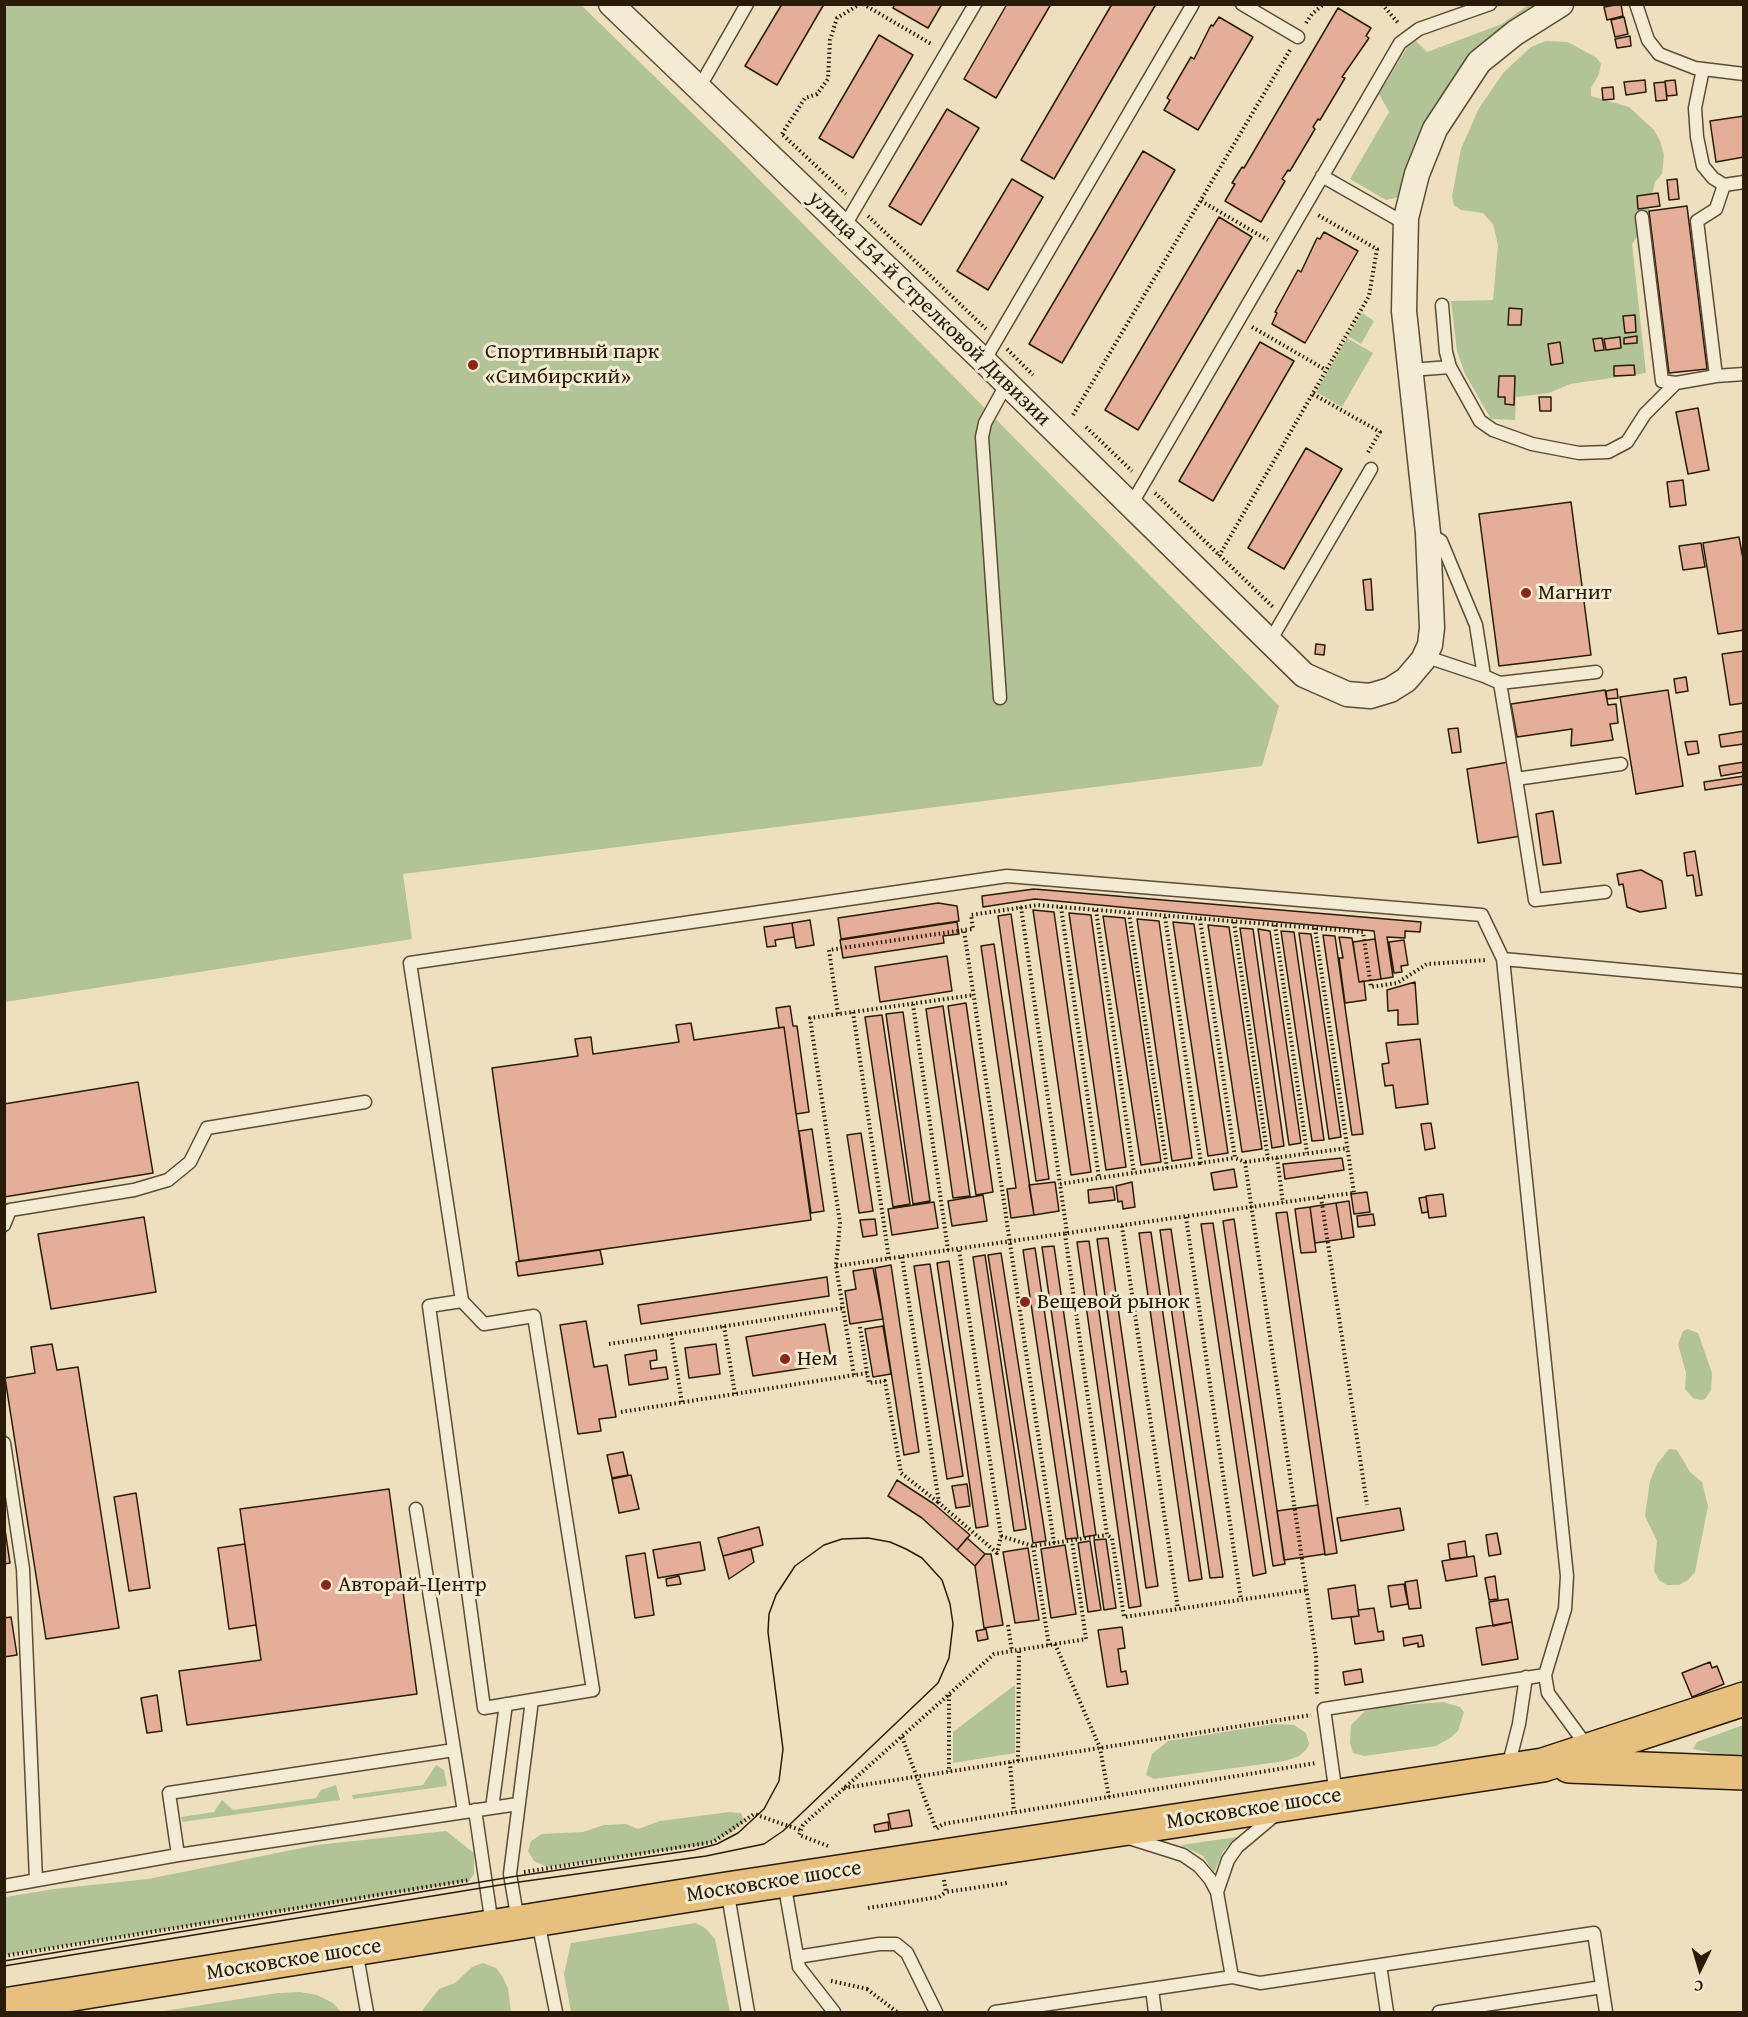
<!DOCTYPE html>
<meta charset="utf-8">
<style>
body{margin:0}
#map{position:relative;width:1748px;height:2017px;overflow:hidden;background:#eee0be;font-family:"Gentium Book Plus",serif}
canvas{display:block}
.frame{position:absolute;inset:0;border:6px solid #291b07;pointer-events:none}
.north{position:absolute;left:1670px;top:1939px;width:60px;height:60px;-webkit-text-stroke:4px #f4ebd5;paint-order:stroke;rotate:185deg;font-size:16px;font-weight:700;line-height:24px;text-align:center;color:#291b07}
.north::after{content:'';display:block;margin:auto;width:21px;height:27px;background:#291b07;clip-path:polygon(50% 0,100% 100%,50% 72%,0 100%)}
</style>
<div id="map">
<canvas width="1748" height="2017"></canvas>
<div class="frame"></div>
<div class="north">С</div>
</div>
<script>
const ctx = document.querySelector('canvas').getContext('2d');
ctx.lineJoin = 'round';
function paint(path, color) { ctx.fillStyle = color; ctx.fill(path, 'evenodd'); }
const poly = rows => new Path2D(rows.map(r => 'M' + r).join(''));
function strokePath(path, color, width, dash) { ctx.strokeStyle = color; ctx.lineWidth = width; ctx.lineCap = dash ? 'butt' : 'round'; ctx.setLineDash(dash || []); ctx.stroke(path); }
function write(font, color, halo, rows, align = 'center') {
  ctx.font = font + ' "Gentium Book Plus",serif'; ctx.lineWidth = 6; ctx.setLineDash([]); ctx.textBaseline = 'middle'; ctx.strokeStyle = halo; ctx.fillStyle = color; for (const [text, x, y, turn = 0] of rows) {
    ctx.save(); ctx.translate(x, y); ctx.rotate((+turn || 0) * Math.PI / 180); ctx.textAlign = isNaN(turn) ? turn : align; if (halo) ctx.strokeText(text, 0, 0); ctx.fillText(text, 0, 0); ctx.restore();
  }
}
paint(poly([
 [5,5,581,5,725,145,1279,706,1262,766,403,874,412,939,5,1002],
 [1528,5,1542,5,1511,29,1400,197,1386,200,1350,179,1389,112,1379,94,1408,46,1416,41,1427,52,1502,24],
 [1546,41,1568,42,1597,58,1601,64,1599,74,1591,88,1591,96,1629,107,1654,130,1660,141,1664,155,1662,174,1655,182,1646,223,1632,244,1646,373,1570,384,1549,393,1516,397,1515,420,1491,419,1465,374,1457,351,1451,301,1493,300,1498,245,1493,224,1483,213,1461,210,1454,205,1452,196,1461,149,1479,108,1504,72,1531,47],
 [1362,313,1374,321,1361,344,1348,336],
 [1347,338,1373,353,1342,407,1316,392],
 [1688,1329,1698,1333,1712,1373,1711,1390,1705,1399,1701,1400,1693,1398,1685,1389,1686,1373,1678,1344,1683,1331],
 [1669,1449,1677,1450,1690,1472,1702,1482,1708,1506,1695,1572,1688,1580,1679,1585,1667,1585,1659,1580,1654,1571,1657,1541,1645,1516,1650,1481,1657,1464],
 [1015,1685,1015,1753,953,1763,953,1732],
 [1443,1702,1460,1707,1464,1712,1458,1731,1450,1738,1436,1746,1364,1756,1353,1753,1350,1743,1351,1725,1365,1711,1387,1706],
 [1274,1724,1294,1725,1306,1733,1309,1744,1306,1750,1299,1756,1285,1761,1154,1779,1146,1775,1152,1754,1168,1741],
 [1743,1725,1743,1759,1693,1749,1697,1742],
 [436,1765,444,1770,447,1786,353,1799,352,1795,423,1785],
 [336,1785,340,1800,182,1822,181,1817,214,1812,222,1800,233,1810,316,1798,321,1790],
 [730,1812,741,1813,744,1821,731,1833,703,1845,547,1867,534,1861,528,1851,531,1841,542,1834,583,1832,604,1825,626,1824,638,1829,660,1821],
 [446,1831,474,1853,474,1874,469,1881,5,1955,5,1897,54,1889,148,1879,317,1845],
 [1237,1837,1223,1851,1214,1873,1203,1856,1181,1845],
 [696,1923,705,1928,715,1939,730,2012,571,2012,564,1974,571,1943],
 [483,1963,496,1968,502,1976,508,1988,511,2012,421,2012,439,1989,455,1983,472,1967],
 [300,1992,317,1995,333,2003,341,2012,158,2012,278,1993]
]), '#b2c396');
const building = poly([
 [782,4,824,4,777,85,745,66,782,4],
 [895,4,942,4,928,28,893,8,895,4],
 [1007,4,1051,4,996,98,964,79,1007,4],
 [1112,4,1156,4,1054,179,1021,160,1112,4],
 [1621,4,1623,16,1607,20,1604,7,1621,4],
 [1338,8,1371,28,1366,36,1369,38,1342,77,1345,78,1320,120,1318,119,1313,127,1315,129,1290,171,1288,170,1282,179,1285,181,1261,222,1225,201,1235,184,1232,183,1242,167,1244,168,1338,8],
 [1219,17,1253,37,1198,130,1164,110,1170,100,1167,98,1191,57,1194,59,1211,25,1213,26,1219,17],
 [1624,17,1628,34,1615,37,1611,20,1624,17],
 [879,35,913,55,853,158,819,138,879,35],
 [1630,36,1631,46,1617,48,1615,39,1630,36],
 [1645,80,1646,92,1626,95,1624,82,1645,80],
 [1675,80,1677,95,1667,96,1665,81,1675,80],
 [1665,82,1667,100,1656,101,1654,83,1665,82],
 [1613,87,1614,99,1603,100,1602,88,1613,87],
 [947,109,979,128,921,225,889,206,947,109],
 [1744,116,1744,157,1716,162,1710,121,1744,116],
 [1143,151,1175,170,1062,363,1029,344,1143,151],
 [1012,179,1043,197,988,290,957,271,1012,179],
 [1677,179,1679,199,1669,200,1667,180,1677,179],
 [1658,193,1660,206,1638,209,1637,196,1658,193],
 [1687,206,1707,369,1669,373,1649,211,1687,206],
 [1219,217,1252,237,1138,430,1105,410,1219,217],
 [1324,232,1358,251,1305,343,1272,324,1277,313,1275,312,1298,270,1301,272,1317,238,1320,239,1324,232],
 [1509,308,1522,309,1521,325,1508,325,1509,308],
 [1635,315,1636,332,1625,333,1623,316,1635,315],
 [1637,336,1637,343,1624,344,1624,338,1637,336],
 [1620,337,1621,348,1606,350,1604,339,1620,337],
 [1602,338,1604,350,1595,351,1593,339,1602,338],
 [1260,342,1294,361,1213,501,1179,481,1260,342],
 [1560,342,1563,363,1551,365,1548,344,1560,342],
 [1634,365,1635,375,1614,376,1614,366,1634,365],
 [1499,376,1515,376,1514,405,1505,404,1505,397,1498,397,1499,376],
 [1539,397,1551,397,1551,411,1540,411,1539,397],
 [1698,408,1709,470,1688,474,1676,412,1698,408],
 [1306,448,1342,469,1284,569,1248,548,1306,448],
 [1683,480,1686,505,1670,507,1667,482,1683,480],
 [1571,502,1591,655,1499,666,1479,514,1571,502],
 [1739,537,1744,564,1744,630,1718,634,1703,543,1739,537],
 [1701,543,1705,567,1683,570,1679,546,1701,543],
 [1371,579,1373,610,1366,610,1363,580,1371,579],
 [1316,644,1325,645,1324,655,1315,654,1316,644],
 [1744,651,1744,703,1730,705,1722,654,1744,651],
 [1686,677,1688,691,1676,693,1674,679,1686,677],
 [1617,689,1618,698,1607,699,1606,691,1617,689],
 [1605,690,1608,705,1616,704,1618,723,1610,724,1613,740,1571,746,1572,729,1517,737,1511,704,1605,690],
 [1668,690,1683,786,1636,794,1620,697,1668,690],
 [1458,728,1461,752,1452,753,1448,729,1458,728],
 [1744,731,1744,744,1721,747,1719,735,1744,731],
 [1697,741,1699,753,1688,755,1685,742,1697,741],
 [1509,762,1521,836,1478,843,1467,769,1509,762],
 [1744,762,1744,772,1721,776,1719,766,1744,762],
 [1744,776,1744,784,1705,790,1704,782,1744,776],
 [1553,811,1561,863,1543,865,1536,814,1553,811],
 [1695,851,1702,895,1696,896,1693,875,1687,876,1684,853,1695,851],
 [1641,870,1662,881,1666,908,1640,912,1627,907,1623,884,1619,885,1617,874,1641,870],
 [1034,889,1421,922,1420,932,1405,931,1405,938,1387,937,1393,977,1381,979,1374,931,1035,899,983,907,982,896,1034,889],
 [938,903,957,906,959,921,841,939,838,918,938,903],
 [1033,910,1054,912,1091,1172,1071,1175,1033,910],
 [1069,913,1091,915,1126,1167,1106,1170,1069,913],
 [1011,914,1049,1179,1036,1181,998,916,1011,914],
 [1103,916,1125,918,1161,1162,1141,1165,1103,916],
 [1137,919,1159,921,1192,1158,1172,1161,1137,919],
 [810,920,814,945,796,948,792,923,810,920],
 [957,922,959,934,943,936,944,943,843,958,840,940,957,922],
 [1173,922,1194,924,1228,1153,1208,1156,1173,922],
 [792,923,794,937,775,940,776,946,767,947,764,927,792,923],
 [1208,925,1229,927,1262,1149,1242,1152,1208,925],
 [1240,928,1253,929,1284,1146,1272,1148,1240,928],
 [1258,929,1270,931,1301,1143,1289,1145,1258,929],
 [1281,931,1294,932,1324,1140,1312,1141,1281,931],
 [1299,933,1311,934,1341,1137,1329,1139,1299,933],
 [1323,935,1335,936,1363,1134,1352,1135,1323,935],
 [1339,937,1352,938,1359,982,1364,981,1366,1000,1345,1003,1339,958,1343,958,1339,937],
 [1375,939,1381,979,1359,982,1353,942,1375,939],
 [1404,940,1408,965,1401,966,1402,972,1394,973,1389,942,1404,940],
 [994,944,1034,1215,1011,1218,1007,1189,1016,1188,981,946,994,944],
 [947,956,952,991,880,1002,875,967,947,956],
 [1415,982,1418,1024,1398,1025,1398,1010,1388,1011,1387,990,1415,982],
 [966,1003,993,1192,976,1195,948,1006,966,1003],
 [790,1006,793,1026,797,1026,809,1112,796,1114,784,1027,779,1028,776,1008,790,1006],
 [943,1006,970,1196,953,1198,926,1009,943,1006],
 [903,1012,930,1201,913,1204,886,1014,903,1012],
 [882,1015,910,1204,893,1207,865,1017,882,1015],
 [691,1023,694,1040,784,1027,811,1220,519,1261,492,1068,578,1056,575,1039,591,1037,593,1054,679,1042,676,1025,691,1023],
 [1420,1039,1428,1104,1396,1108,1393,1085,1385,1086,1382,1064,1389,1063,1386,1043,1420,1039],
 [138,1082,153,1173,4,1197,4,1104,138,1082],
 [1431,1123,1435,1148,1425,1150,1421,1124,1431,1123],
 [812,1129,824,1211,811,1213,799,1131,812,1129],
 [861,1133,873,1211,859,1213,847,1135,861,1133],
 [1342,1158,1344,1170,1285,1179,1283,1164,1342,1158],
 [1234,1169,1237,1187,1214,1190,1211,1173,1234,1169],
 [1055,1182,1059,1211,1034,1215,1029,1185,1055,1182],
 [1132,1182,1135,1207,1123,1209,1122,1201,1118,1202,1116,1186,1132,1182],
 [1113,1187,1115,1200,1089,1203,1088,1190,1113,1187],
 [1367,1192,1370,1212,1354,1214,1351,1194,1367,1192],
 [1443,1194,1446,1216,1429,1218,1426,1196,1443,1194],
 [983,1195,987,1221,952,1226,948,1201,983,1195],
 [1426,1197,1428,1212,1422,1213,1419,1198,1426,1197],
 [1349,1201,1354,1237,1342,1239,1336,1203,1349,1201],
 [934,1202,938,1228,892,1235,888,1209,934,1202],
 [1336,1203,1342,1239,1315,1243,1310,1207,1336,1203],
 [1310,1207,1316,1252,1301,1253,1295,1209,1310,1207],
 [1287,1212,1337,1553,1325,1555,1276,1213,1287,1212],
 [1373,1214,1375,1225,1358,1227,1357,1216,1373,1214],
 [144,1217,156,1292,51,1309,38,1234,144,1217],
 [875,1219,877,1235,863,1237,860,1220,875,1219],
 [1234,1219,1285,1564,1273,1566,1223,1221,1234,1219],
 [1213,1223,1266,1573,1253,1576,1201,1224,1213,1223],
 [1171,1229,1223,1577,1210,1578,1160,1230,1171,1229],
 [1151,1232,1202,1579,1189,1581,1139,1233,1151,1232],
 [1108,1238,1158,1586,1146,1588,1097,1239,1108,1238],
 [1089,1241,1141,1606,1129,1608,1077,1242,1089,1241],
 [1054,1246,1096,1535,1084,1537,1042,1247,1054,1246],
 [1035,1248,1078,1538,1066,1539,1023,1250,1035,1248],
 [600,1250,603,1264,518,1276,516,1262,600,1250],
 [1001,1253,1046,1541,1033,1543,988,1255,1001,1253],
 [985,1255,1026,1529,1014,1531,973,1257,985,1255],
 [949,1261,988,1526,976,1528,937,1263,949,1261],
 [930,1264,963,1476,947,1479,914,1266,930,1264],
 [891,1265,919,1452,904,1455,875,1268,891,1265],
 [873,1268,883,1319,850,1324,845,1291,856,1289,853,1271,873,1268],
 [827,1277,829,1296,641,1324,638,1305,827,1277],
 [586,1321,594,1367,607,1365,616,1417,599,1419,601,1431,578,1434,560,1325,586,1321],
 [825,1324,832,1364,753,1376,746,1337,825,1324],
 [883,1326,891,1374,873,1377,865,1329,883,1326],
 [52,1344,57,1370,78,1367,119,1628,46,1639,5,1378,35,1373,31,1347,52,1344],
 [716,1344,720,1374,689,1378,685,1348,716,1344],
 [656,1350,657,1360,650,1361,651,1369,666,1367,668,1379,629,1385,625,1355,656,1350],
 [623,1452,628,1475,612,1478,607,1455,623,1452],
 [631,1475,639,1509,619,1513,612,1479,631,1475],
 [897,1480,934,1504,970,1535,957,1550,922,1518,888,1496,897,1480],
 [967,1484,970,1506,956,1508,952,1486,967,1484],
 [389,1489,417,1694,187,1725,179,1671,261,1660,240,1509,389,1489],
 [136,1493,150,1588,129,1591,114,1497,136,1493],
 [1318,1505,1325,1554,1284,1560,1277,1511,1318,1505],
 [1400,1508,1404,1530,1341,1541,1337,1518,1400,1508],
 [4,1523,10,1563,4,1564,4,1523],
 [759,1527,763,1545,723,1556,718,1538,759,1527],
 [1497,1533,1501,1554,1489,1556,1486,1535,1497,1533],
 [967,1538,985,1554,975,1566,957,1550,967,1538],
 [1106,1539,1116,1608,1104,1610,1094,1540,1106,1539],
 [1090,1541,1101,1610,1088,1612,1078,1543,1090,1541],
 [1465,1541,1467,1557,1450,1559,1448,1544,1465,1541],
 [700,1542,705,1570,658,1578,653,1550,700,1542],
 [245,1544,256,1625,229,1629,218,1548,245,1544],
 [1065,1545,1076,1614,1051,1618,1041,1549,1065,1545],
 [1028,1548,1039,1620,1015,1623,1003,1552,1028,1548],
 [751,1549,754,1562,729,1579,723,1556,751,1549],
 [645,1553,654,1615,635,1618,626,1556,645,1553],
 [985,1554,991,1554,1003,1625,984,1628,975,1566,985,1554],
 [1474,1556,1477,1576,1446,1581,1442,1561,1474,1556],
 [679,1576,681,1584,667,1586,666,1579,679,1576],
 [1495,1576,1498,1599,1489,1600,1485,1578,1495,1576],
 [1417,1580,1421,1608,1409,1609,1405,1582,1417,1580],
 [1404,1584,1408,1604,1391,1607,1388,1586,1404,1584],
 [1355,1585,1359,1616,1332,1619,1328,1589,1355,1585],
 [1508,1599,1512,1622,1493,1626,1489,1602,1508,1599],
 [1374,1608,1378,1632,1383,1631,1384,1640,1355,1644,1351,1617,1359,1616,1358,1610,1374,1608],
 [11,1617,17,1655,4,1657,4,1618,11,1617],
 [1512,1622,1518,1659,1482,1665,1476,1628,1512,1622],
 [1122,1627,1125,1648,1118,1649,1121,1672,1126,1671,1128,1684,1107,1687,1098,1630,1122,1627],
 [986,1629,988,1639,978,1641,976,1631,986,1629],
 [1422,1635,1424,1646,1418,1647,1418,1643,1404,1646,1403,1638,1422,1635],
 [1710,1662,1712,1668,1717,1666,1724,1684,1692,1697,1682,1673,1710,1662],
 [1361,1669,1363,1682,1345,1685,1343,1672,1361,1669],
 [157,1695,162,1731,147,1733,141,1698,157,1695],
 [909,1810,912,1826,891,1829,888,1814,909,1810],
 [888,1822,889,1830,875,1832,874,1825,888,1822]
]);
paint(building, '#e5ae98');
strokePath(building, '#291b07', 1.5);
const service = poly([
 [1242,4,1298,37],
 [1636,4,1648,40,1659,54,1695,68,1744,74],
 [1703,69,1695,108,1697,137,1703,166,1713,178,1724,185,1744,182],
 [699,88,747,4],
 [1322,176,1406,224],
 [1642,217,1662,381,1676,383,1716,376,1744,374],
 [844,227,975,4],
 [1442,305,1446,352,1450,367],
 [984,361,1193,4],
 [1410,370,1450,367,1480,421,1493,430,1532,444,1579,453,1608,452,1627,442,1645,414,1676,383],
 [1716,376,1697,221,1716,209,1724,185],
 [1131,505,1400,43,1419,29,1490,4],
 [1428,533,1441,541,1476,625,1484,676,1500,683,1596,672],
 [1270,641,1371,469],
 [1424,656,1484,676],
 [1500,683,1516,779,1621,764],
 [1000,698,982,437,985,423,1007,383],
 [1516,779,1535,900,1605,892],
 [1503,959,1567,1576,1565,1609,1545,1675,1548,1693,1589,1749],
 [4,1225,10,1210,134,1190,168,1180,190,1162,207,1128,365,1102],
 [462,1301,484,1324,534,1316,593,1690,484,1708,429,1306,462,1301,410,963,1007,876,1482,915,1503,959,1744,981],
 [4,1443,23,1569,36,1880],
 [416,1509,464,1812],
 [1508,1767,1519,1724,1526,1677],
 [1336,1795,1324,1709,1545,1675],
 [492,1808,506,1704],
 [475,1810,492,1925],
 [1129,1838,1183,1855,1199,1866,1210,1879,1217,1892,1232,1977,1260,1983,1594,1933,1606,2012],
 [178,1855,169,1793,454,1750],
 [784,1882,799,1967,834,2012],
 [4,1886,178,1855,518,1804],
 [727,1889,748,2012],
 [1217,1892,1228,1860,1237,1847,1274,1816],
 [518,1921,510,1874,532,1700],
 [538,1921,556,2012],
 [356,1950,367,2012],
 [797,1957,879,1944,896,1944,907,1953,936,2012],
 [1380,1965,1387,2012],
 [1152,1989,1155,2012],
 [995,2012,1232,1977],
 [1439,2012,1602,1987]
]);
const minor = poly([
 [611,4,984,361,1304,675,1347,694,1370,696,1390,690,1406,680,1423,660,1430,645,1432,628,1428,533,1404,311,1406,218,1417,174,1435,129,1479,62,1515,33,1561,4]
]);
const primary = poly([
 [1569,1766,1744,1773],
 [4,2005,727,1889,1543,1765,1744,1699]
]);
strokePath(service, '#5a4c35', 15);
strokePath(minor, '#5a4c35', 27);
strokePath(primary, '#291b07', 36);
strokePath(poly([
 [863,4,933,45],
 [1382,4,1399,24],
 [1306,23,1312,14,1324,4],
 [782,134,805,98,817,94,828,79,830,40,837,18,860,4],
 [783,135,846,194],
 [1201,201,1268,240],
 [868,216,986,329],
 [1252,327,1326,370],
 [1007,349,1033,375],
 [1313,394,1380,432,1367,454],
 [1073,415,1290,50],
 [1086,427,1132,471],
 [1155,493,1273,607],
 [1219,556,1369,296,1377,249,1318,215],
 [1021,907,1060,1184],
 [1061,907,1099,1178,1201,1163],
 [1096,910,1134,1173],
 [1129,913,1167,1168],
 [1165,917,1201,1163,1235,1158],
 [1200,919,1235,1158,1245,1162,1316,1657,1317,1695],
 [1234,922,1268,1159],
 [1275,925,1307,1153],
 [1315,928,1354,1193,1321,1197,1367,1505],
 [913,1004,948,1250],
 [853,1012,889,1259],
 [838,1014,829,950,964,930],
 [1277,1158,1283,1203],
 [1245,1162,1348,1148],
 [1186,1217,1241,1600],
 [1122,1226,1178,1609],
 [1067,1233,1060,1184,1099,1178],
 [1065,1234,1107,1535,1112,1538,1124,1617,1307,1590],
 [902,1257,939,1503,997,1553,1001,1536,959,1249],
 [836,1266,1321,1197],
 [724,1326,735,1394],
 [860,1327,867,1373],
 [671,1334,682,1403],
 [609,1344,843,1308],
 [854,1375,836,1266,840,1223,810,1018,974,995],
 [621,1412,867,1373,869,1383,885,1381,901,1473,939,1503],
 [1001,1536,1033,1546,1107,1535],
 [1054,1543,964,930,973,929,971,915,1038,905,1363,932,1371,987,1397,983,1427,964,1487,960],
 [1033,1546,1049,1645],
 [1008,1625,1012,1651],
 [1055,1644,1100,1748,1109,1797],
 [949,1695,949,1772],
 [902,1737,936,1829,943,1824,1316,1763],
 [1018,1761,1019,1649],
 [1010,1762,1014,1812],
 [844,1788,1311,1715],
 [828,1846,799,1835,803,1825,994,1654,1086,1639,1072,1541],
 [524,1872,713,1842,754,1814,800,1830],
 [944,1880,946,1892,1007,1883],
 [868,1908,939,1897,946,1892],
 [4,1956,469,1880],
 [831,1981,868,1989],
 [867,1989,897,2012]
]), '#291b07', 4, [1.5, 3]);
strokePath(service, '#f4ebd5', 12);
strokePath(minor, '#f4ebd5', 24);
strokePath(primary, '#e7c07f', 33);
strokePath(poly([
 [4,1961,511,1877,694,1850,717,1844,738,1833,764,1809,779,1781,783,1749,768,1632,769,1614,776,1595,795,1566,824,1545,842,1539,868,1538,890,1542,906,1549,922,1558,942,1580,950,1604,953,1624,949,1658,938,1683,783,1831,764,1844,706,1856,512,1883,4,1966]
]), '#291b07', 1.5);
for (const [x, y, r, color] of [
 [473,365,6,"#8f2418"],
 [1526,593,6,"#8f2418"],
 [1025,1302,6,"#8f2418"],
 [785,1359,6,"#8f2418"],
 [326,1585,6,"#8f2418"]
]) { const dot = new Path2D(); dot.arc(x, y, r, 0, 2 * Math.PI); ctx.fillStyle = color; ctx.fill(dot); strokePath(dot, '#f4ebd5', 2); }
write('22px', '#291b07', '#f4ebd5', [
 ["улица 154-й Стрелковой Дивизии",929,309,44],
 ["Московское шоссе",1254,1809,-9],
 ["Московское шоссе",774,1882,-9],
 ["Московское шоссе",294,1960,-9]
]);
write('22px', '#291b07', '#f4ebd5', [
 ["Спортивный парк",485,352],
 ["«Симбирский»",485,377],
 ["Магнит",1538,593],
 ["Вещевой рынок",1037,1302],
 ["Нем",797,1359],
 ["Авторай-Центр",338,1585]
], 'left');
</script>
